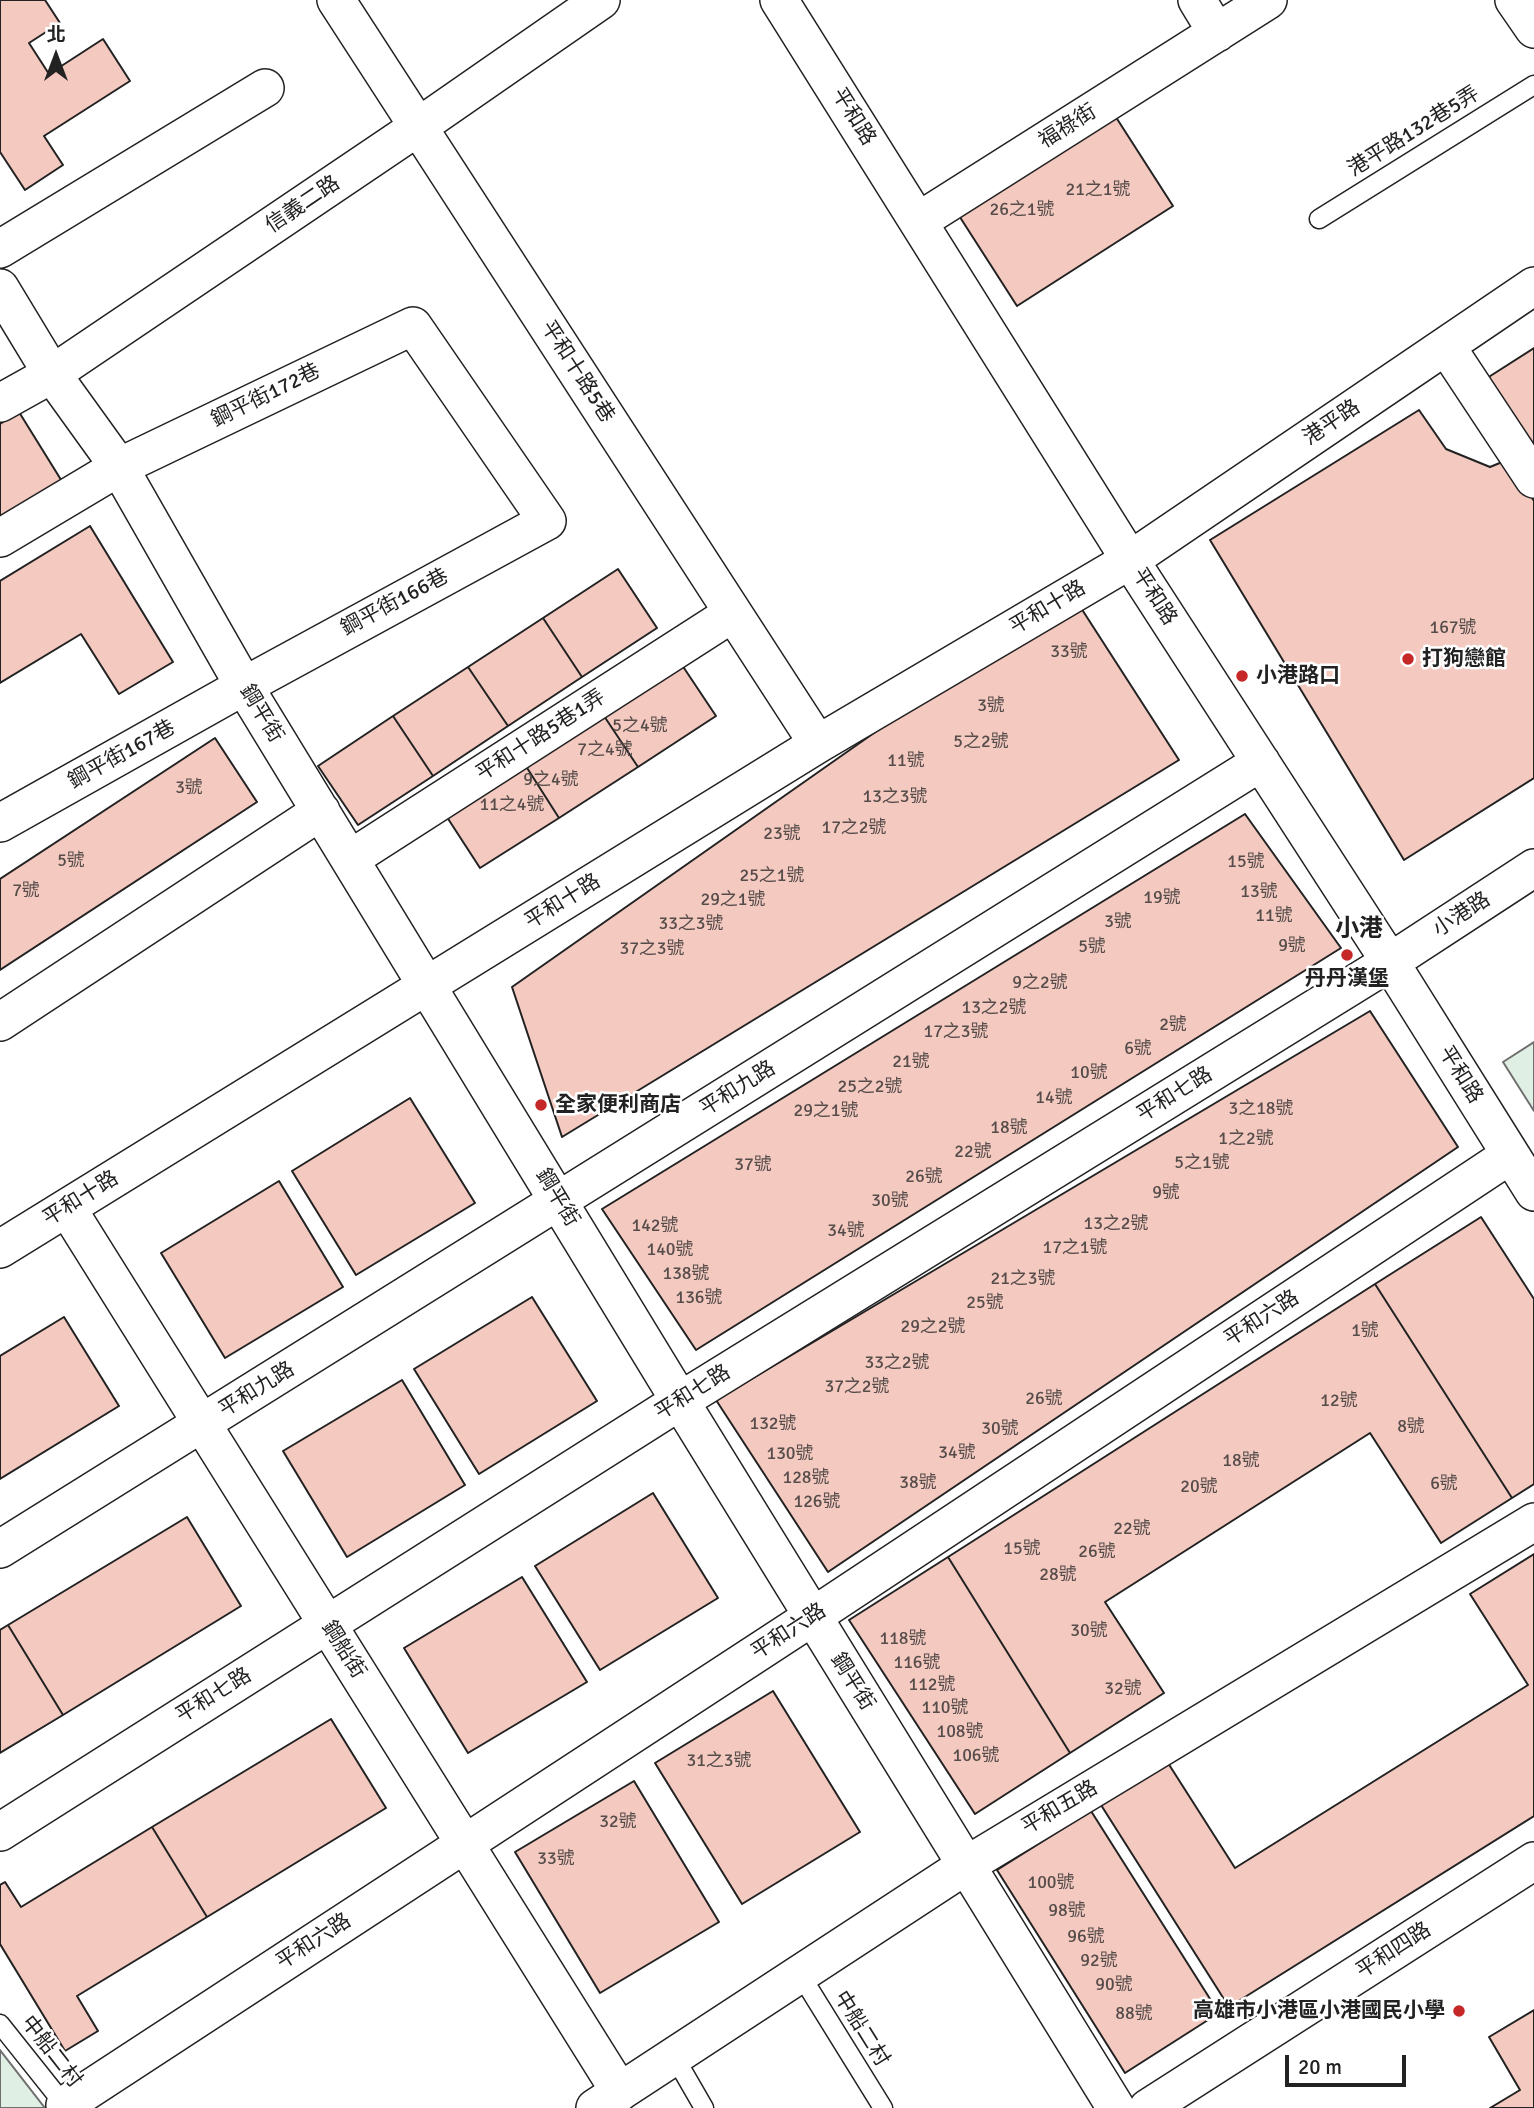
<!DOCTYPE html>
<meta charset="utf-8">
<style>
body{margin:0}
#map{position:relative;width:1534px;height:2108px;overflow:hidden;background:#fff;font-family:Signika,"Noto Sans TC",sans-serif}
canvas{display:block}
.north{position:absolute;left:21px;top:21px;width:70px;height:70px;-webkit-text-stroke:5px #fff;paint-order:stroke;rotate:0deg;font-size:19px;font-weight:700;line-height:28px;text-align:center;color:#222}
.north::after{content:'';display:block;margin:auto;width:24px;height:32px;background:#222;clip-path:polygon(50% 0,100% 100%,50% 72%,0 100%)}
.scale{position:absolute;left:1285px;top:2055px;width:121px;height:32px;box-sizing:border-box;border:4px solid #222;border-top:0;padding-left:9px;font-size:21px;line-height:24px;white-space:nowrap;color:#222;-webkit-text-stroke:5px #fff;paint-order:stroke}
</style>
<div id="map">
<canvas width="1534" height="2108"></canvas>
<div class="north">北</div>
<div class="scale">20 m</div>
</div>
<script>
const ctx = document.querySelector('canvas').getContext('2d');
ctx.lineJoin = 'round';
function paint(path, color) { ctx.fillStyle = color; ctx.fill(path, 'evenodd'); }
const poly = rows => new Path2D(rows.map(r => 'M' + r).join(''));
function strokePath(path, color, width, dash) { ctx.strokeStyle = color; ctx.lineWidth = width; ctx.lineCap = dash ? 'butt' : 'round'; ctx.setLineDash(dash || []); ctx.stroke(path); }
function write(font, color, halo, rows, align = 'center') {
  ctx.font = font + ' Signika,"Noto Sans TC",sans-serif'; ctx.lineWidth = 5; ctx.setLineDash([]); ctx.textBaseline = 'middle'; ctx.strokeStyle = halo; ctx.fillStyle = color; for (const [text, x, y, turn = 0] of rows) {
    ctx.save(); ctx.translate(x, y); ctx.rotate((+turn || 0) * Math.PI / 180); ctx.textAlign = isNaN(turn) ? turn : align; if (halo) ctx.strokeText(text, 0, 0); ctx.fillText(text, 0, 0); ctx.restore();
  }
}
const green = poly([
 [1534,1042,1534,1111,1503,1062,1534,1042],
 [0,2050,45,2108,0,2108,0,2050]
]);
paint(green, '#e0efe3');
strokePath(green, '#6f6f6f', 2);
const building = poly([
 [0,0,45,0,60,23,29,43,49,74,103,39,130,81,44,136,63,165,25,190,0,152,0,0],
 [1112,111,1173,206,1017,306,956,211,1112,111],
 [1534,348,1534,455,1484,380,1534,348],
 [1419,410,1446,449,1490,467,1507,460,1534,501,1534,778,1404,860,1210,540,1419,410],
 [19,412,63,483,0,522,0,424,19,412],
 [90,526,173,662,119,694,81,634,0,683,0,581,90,526],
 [618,569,657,628,582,677,543,618,618,569],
 [1072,594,1179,760,562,1137,512,987,1072,594],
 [543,618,582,677,508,726,468,667,543,618],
 [678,659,716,716,638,767,600,710,678,659],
 [468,667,508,726,433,776,393,716,468,667],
 [600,710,638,767,559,818,522,760,600,710],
 [393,716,433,776,358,825,318,766,393,716],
 [215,738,257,802,0,970,0,879,215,738],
 [522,760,559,818,480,868,443,811,522,760],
 [1245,814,1341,948,696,1350,602,1209,1245,814],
 [1370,1011,1458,1147,828,1572,716,1400,1370,1011],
 [410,1098,475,1203,356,1275,292,1171,410,1098],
 [279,1181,343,1287,225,1358,161,1253,279,1181],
 [1481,1217,1534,1299,1534,1484,1512,1498,1375,1284,1481,1217],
 [1375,1284,1512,1498,1441,1543,1370,1433,1105,1602,1164,1693,1070,1753,948,1557,1375,1284],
 [532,1297,597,1401,479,1474,414,1369,532,1297],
 [64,1317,119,1406,0,1479,0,1356,64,1317],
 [402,1380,465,1485,347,1557,283,1451,402,1380],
 [653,1493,718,1598,600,1670,535,1566,653,1493],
 [187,1517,241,1606,63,1715,8,1625,187,1517],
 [1534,1554,1534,1816,1229,2007,1101,1805,1168,1763,1235,1868,1528,1685,1470,1594,1534,1554],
 [948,1557,1070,1753,975,1814,849,1620,948,1557],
 [522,1577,587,1682,468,1753,404,1648,522,1577],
 [8,1625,63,1715,0,1753,0,1630,8,1625],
 [773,1691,860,1832,742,1904,655,1763,773,1691],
 [331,1719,386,1808,207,1917,152,1827,331,1719],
 [634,1781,719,1922,600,1993,515,1852,634,1781],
 [1091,1811,1219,2013,1125,2073,997,1870,1091,1811],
 [152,1827,207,1917,77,1996,98,2031,65,2051,0,1944,0,1885,5,1882,21,1907,152,1827],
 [1534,2010,1534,2108,1490,2108,1520,2090,1489,2037,1534,2010]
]);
paint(building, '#f3c9c0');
strokePath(building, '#222', 2);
const lane = poly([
 [1319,219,1534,85],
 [800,1974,883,2108],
 [0,2024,67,2108],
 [674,2056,704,2108]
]);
const street = poly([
 [336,0,818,744],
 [779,0,1130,560,1390,962,1534,1192],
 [1197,0,1217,33],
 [1514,0,1534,29],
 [919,221,1268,0],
 [0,249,265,88],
 [0,288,52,374,119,467,244,686,680,1401,1116,2108],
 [1446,346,1534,479],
 [0,403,52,374,418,127,601,0],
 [0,538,119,467,413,326,547,521,244,686,0,823],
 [350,859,733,613],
 [0,1022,321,811],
 [67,1208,620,2092],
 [0,1249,818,744,1130,560,1534,286],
 [0,1549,1261,762],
 [0,1832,680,1401,1390,962,1534,868],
 [65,2105,812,1617,1510,1155],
 [595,2108,965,1866,1534,1522],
 [1148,2108,1534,1861]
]);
strokePath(lane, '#222', 21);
strokePath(street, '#222', 40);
strokePath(lane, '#fff', 18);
strokePath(street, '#fff', 37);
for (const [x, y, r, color] of [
 [1408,659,7,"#c62828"],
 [1242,676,7,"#c62828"],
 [1347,955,7,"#c62828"],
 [541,1105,7,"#c62828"],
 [1459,2011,7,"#c62828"]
]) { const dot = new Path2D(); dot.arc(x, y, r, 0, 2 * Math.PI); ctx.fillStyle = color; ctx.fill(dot); strokePath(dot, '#fff', 2.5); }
write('18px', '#564c4a', null, [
 ["21之1號",1098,190],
 ["26之1號",1022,210],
 ["167號",1453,628],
 ["33號",1069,652],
 ["3號",991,706],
 ["5之4號",640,726],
 ["5之2號",981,742],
 ["7之4號",605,750],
 ["11號",906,761],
 ["9之4號",551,780],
 ["3號",189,788],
 ["13之3號",895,797],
 ["11之4號",512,805],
 ["17之2號",854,828],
 ["23號",782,834],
 ["5號",71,861],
 ["15號",1246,862],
 ["25之1號",772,876],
 ["7號",26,891],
 ["13號",1259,892],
 ["19號",1162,898],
 ["29之1號",733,900],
 ["11號",1274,916],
 ["3號",1118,922],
 ["33之3號",691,924],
 ["9號",1292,946],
 ["5號",1092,947],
 ["37之3號",652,949],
 ["9之2號",1040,983],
 ["13之2號",994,1008],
 ["2號",1173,1025],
 ["17之3號",956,1032],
 ["6號",1138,1049],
 ["21號",911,1062],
 ["10號",1089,1073],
 ["25之2號",870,1087],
 ["14號",1054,1098],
 ["3之18號",1261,1109],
 ["29之1號",826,1111],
 ["18號",1009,1128],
 ["1之2號",1246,1139],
 ["22號",973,1152],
 ["5之1號",1202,1163],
 ["37號",753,1165],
 ["26號",924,1177],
 ["9號",1166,1193],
 ["30號",890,1201],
 ["13之2號",1116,1224],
 ["142號",655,1226],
 ["34號",846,1231],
 ["17之1號",1075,1248],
 ["140號",670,1250],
 ["138號",686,1274],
 ["21之3號",1023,1279],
 ["136號",699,1298],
 ["25號",985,1303],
 ["29之2號",933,1327],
 ["1號",1365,1331],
 ["33之2號",897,1363],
 ["37之2號",857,1387],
 ["26號",1044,1399],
 ["12號",1339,1401],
 ["132號",773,1424],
 ["8號",1411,1427],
 ["30號",1000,1429],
 ["34號",957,1453],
 ["130號",790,1454],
 ["18號",1241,1461],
 ["128號",806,1478],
 ["38號",918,1483],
 ["6號",1444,1484],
 ["20號",1199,1487],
 ["126號",817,1502],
 ["22號",1132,1529],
 ["15號",1022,1549],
 ["26號",1097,1552],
 ["28號",1058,1575],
 ["30號",1089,1631],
 ["118號",903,1639],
 ["116號",917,1663],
 ["112號",932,1685],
 ["32號",1123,1689],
 ["110號",945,1708],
 ["108號",960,1732],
 ["106號",976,1756],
 ["31之3號",719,1761],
 ["32號",618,1822],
 ["33號",556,1859],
 ["100號",1051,1883],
 ["98號",1067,1911],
 ["96號",1086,1937],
 ["92號",1099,1961],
 ["90號",1114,1985],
 ["88號",1134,2014]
]);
write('21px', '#222', '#fff', [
 ["平和路",853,117,58],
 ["福祿街",1068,127,-32],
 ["港平路132巷5弄",1414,132,-32],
 ["信義二路",303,205,-34],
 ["平和十路5巷",577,372,57],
 ["鋼平街172巷",266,396,-26],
 ["港平路",1332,423,-34],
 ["平和路",1154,597,57],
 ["鋼平街166巷",395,603,-28],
 ["平和十路",1048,608,-31],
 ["鋼平街",261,714,59],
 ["平和十路5巷1弄",541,736,-33],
 ["鋼平街167巷",122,755,-29],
 ["平和十路",563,902,-32],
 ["小港路",1462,915,-33],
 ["平和路",1460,1075,58],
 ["平和九路",738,1089,-32],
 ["平和七路",1175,1095,-32],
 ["鋼平街",557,1198,59],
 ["平和十路",81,1199,-32],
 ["平和六路",1262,1319,-33],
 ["平和九路",257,1390,-32],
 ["平和七路",693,1393,-32],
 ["平和六路",789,1632,-33],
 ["鋼船街",343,1650,58],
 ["鋼平街",852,1682,58],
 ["平和七路",214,1696,-32],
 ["平和五路",1060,1808,-31],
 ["平和六路",314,1942,-33],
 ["平和四路",1394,1951,-33],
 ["中船二村",861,2029,58],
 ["中船二村",51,2052,52]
]);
write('bold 21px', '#222', '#fff', [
 ["打狗戀館",1422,659],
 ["小港路口",1256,676],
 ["丹丹漢堡",1347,979,"center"],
 ["全家便利商店",555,1105],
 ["高雄市小港區小港國民小學",1445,2011,"right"]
], 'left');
write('bold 24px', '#222', '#fff', [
 ["小港",1359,930]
]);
</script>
